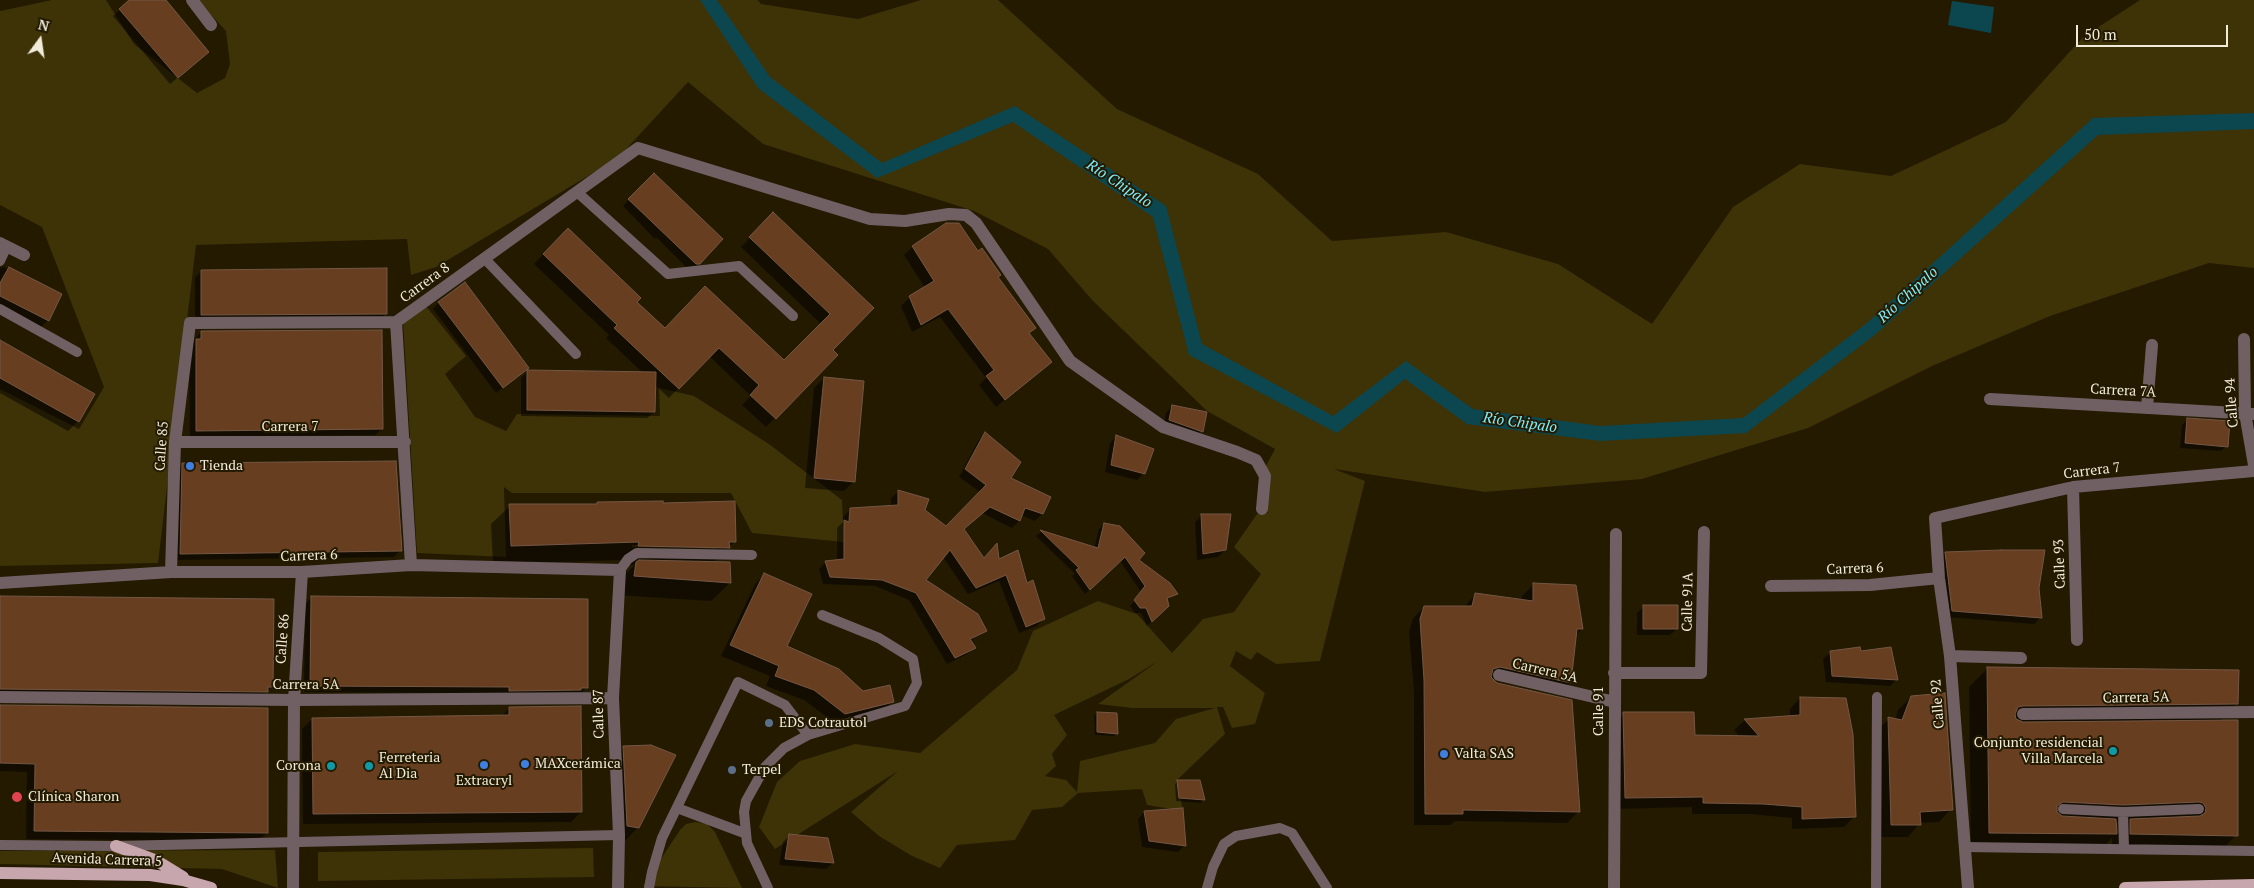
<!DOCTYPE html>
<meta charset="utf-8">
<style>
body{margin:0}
#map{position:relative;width:2254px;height:888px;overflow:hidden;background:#231a00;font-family:"PT Serif",serif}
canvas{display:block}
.north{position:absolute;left:15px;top:15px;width:50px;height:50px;-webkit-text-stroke:4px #231a00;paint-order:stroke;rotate:14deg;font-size:14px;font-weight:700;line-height:20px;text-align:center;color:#f1ebda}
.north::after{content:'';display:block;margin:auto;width:18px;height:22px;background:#f1ebda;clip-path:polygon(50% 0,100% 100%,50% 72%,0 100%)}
.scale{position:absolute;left:2076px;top:25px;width:152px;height:22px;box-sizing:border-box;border:2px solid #f1ebda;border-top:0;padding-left:6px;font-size:15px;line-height:18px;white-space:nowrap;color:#f1ebda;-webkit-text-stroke:4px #231a00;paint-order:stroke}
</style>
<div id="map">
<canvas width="2254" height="888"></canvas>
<div class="north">N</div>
<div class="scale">50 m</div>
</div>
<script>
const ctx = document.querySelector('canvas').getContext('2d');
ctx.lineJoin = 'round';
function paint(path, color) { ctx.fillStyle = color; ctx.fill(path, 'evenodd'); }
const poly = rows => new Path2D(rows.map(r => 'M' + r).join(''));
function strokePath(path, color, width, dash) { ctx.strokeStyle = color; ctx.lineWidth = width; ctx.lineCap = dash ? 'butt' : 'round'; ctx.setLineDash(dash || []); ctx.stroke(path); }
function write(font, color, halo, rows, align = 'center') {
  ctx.font = font + ' "PT Serif",serif'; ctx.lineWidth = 4; ctx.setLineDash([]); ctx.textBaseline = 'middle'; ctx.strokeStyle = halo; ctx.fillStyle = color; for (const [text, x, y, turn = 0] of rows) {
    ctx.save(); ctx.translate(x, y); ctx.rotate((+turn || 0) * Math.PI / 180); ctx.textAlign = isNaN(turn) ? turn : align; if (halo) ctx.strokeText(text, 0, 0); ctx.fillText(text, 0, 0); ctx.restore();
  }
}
paint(poly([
 [52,0,106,0,134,44,197,93,225,78,230,64,226,31,197,0,758,0,761,4,858,19,921,0,998,0,1117,109,1258,174,1332,241,1446,232,1558,264,1652,324,1733,207,1800,164,1891,176,2006,122,2083,37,2140,0,2254,0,2254,268,2209,263,2050,316,1932,366,1808,428,1642,479,1485,492,1334,469,1365,481,1320,661,1276,664,1257,652,1251,660,1236,651,1230,666,1265,693,1255,724,1232,728,1223,707,1217,707,1225,734,1177,780,1183,811,1147,805,1142,789,1078,793,1062,807,1032,810,1015,840,957,845,940,868,912,856,879,836,851,812,898,771,775,849,759,827,777,782,800,761,855,744,920,753,1017,670,1033,631,1098,601,1137,614,1172,653,1203,619,1234,612,1261,574,1234,547,1257,514,1268,513,1261,475,1275,449,1207,411,1092,300,1048,249,974,211,763,144,688,82,618,158,436,267,411,275,407,239,196,245,158,563,0,566,0,389,79,429,104,387,42,227,0,205,0,11],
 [1158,661,1098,704,1132,708,1215,708,1176,719,1155,743,1080,761,1077,792,1066,780,1045,776,1056,766,1052,754,1067,735,1054,715,1129,679],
 [426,306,466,356,445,374,475,417,506,431,517,414,660,416,659,388,694,396,769,444,842,500,844,542,752,533,731,493,512,493,504,487,506,557,417,553,403,321],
 [696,822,707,824,715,832,742,888,643,886,680,830,686,824],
 [593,848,594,877,318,881,318,852],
 [275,850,278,888,222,869,0,864,0,851]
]), '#3e3207');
paint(poly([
 [700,0,717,0,770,77,882,163,1015,106,1166,206,1202,344,1333,416,1406,361,1473,409,1600,426,1743,418,1867,323,2093,118,2254,113,2254,129,2098,135,1876,334,1746,433,1600,441,1467,424,1405,379,1337,433,1189,355,1153,217,1013,122,877,178,758,88],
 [1952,1,1994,7,1991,33,1948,25]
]), '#0c474f');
paint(poly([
 [131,0,164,0,201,58,170,84,113,16],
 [654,174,699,263,692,270,689,270,656,237,655,239,623,206],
 [773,214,872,308,831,350,836,355,766,427,742,405,751,396,709,356,669,398,654,384,654,412,647,418,521,416,521,378,528,371,643,373,606,338,609,335,534,264,568,229,635,302,665,329,784,362,821,324,741,247],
 [947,224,996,278,1034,328,1028,334,1051,362,996,407,979,385,986,378,940,317,912,332,901,306,910,297,925,288,904,255,912,247],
 [4,267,61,295,48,320,40,328,0,309,0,268],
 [201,271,386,313,379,320,195,321,195,278],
 [439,302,527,368,496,393,433,309],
 [201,332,382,429,375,435,190,437,189,351,195,339],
 [0,342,78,421,68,431,0,393],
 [824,378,854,481,844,491,805,488,814,388],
 [1172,406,1201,431,1195,438,1163,427,1166,413],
 [2187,420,2227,446,2221,451,2180,448,2182,425],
 [985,434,1009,478,1042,514,1035,521,1021,515,1019,521,1012,528,982,513,962,529,983,560,998,561,1026,585,1044,618,1037,626,1019,633,999,581,968,594,943,557,924,580,985,630,970,641,974,648,967,654,947,664,909,600,875,586,823,584,819,569,826,562,837,561,837,528,843,522,843,517,850,510,891,506,891,498,898,492,946,527,980,492,959,477,978,441],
 [1116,437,1153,449,1143,474,1137,480,1105,472,1110,443],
 [183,464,401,550,394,557,174,560,176,471],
 [510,506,735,541,714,562,730,583,711,601,616,595,617,582,635,565,620,564,620,560,493,564,491,524],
 [632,545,717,546,717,549,632,547],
 [1202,515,1225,550,1218,557,1197,560,1195,522],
 [1104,524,1138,560,1177,593,1166,600,1167,605,1147,626,1141,613,1135,613,1130,606,1141,592,1120,561,1085,594,1072,576,1075,574,1036,536,1041,532,1094,549,1099,529],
 [1946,553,2038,588,2041,617,2034,624,1946,617,1939,559],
 [765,574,785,646,863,693,893,701,883,711,835,723,804,700,766,686,770,676,721,656,755,584],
 [1533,585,1582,629,1575,636,1570,683,1559,694,1491,678,1578,812,1567,823,1455,821,1450,825,1414,825,1414,692,1409,632,1413,618,1425,607,1464,607,1475,595,1522,601,1522,596],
 [0,597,272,687,261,698,0,695],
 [312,597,586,688,580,694,304,692,305,604],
 [1644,606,1677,629,1670,635,1637,635,1637,613],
 [1859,648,1860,652,1897,679,1890,686,1826,682,1823,659,1830,653],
 [1988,668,2237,703,2219,722,2236,835,2218,854,2112,853,2112,838,2097,853,1971,851,1969,687],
 [2128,822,2116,835,2115,823],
 [1911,697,1951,809,1939,822,1920,823,1908,837,1879,837,1876,731,1889,719,1895,720,1898,710],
 [1800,698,1855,816,1844,827,1792,829,1792,818,1751,814,1692,814,1692,807,1614,809,1613,724,1624,714,1693,736,1740,737,1734,730,1745,720,1790,717,1790,709],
 [0,706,267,833,258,841,26,839,27,772,0,771],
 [509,708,581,812,571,822,303,824,302,729,312,719,501,717],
 [1097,713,1117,733,1114,736,1095,735,1094,716],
 [624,747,638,827,625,841,610,760],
 [1178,781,1203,800,1201,803,1176,801,1175,784],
 [1144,812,1185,845,1178,852,1142,847,1138,819],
 [790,835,827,839,833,863,826,869,779,865,783,842]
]), '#0007');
const building = poly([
 [129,0,166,0,209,52,178,78,119,9,129,0],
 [654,173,723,239,700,264,696,264,628,199,654,173],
 [773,212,874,308,833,350,838,355,776,419,750,395,759,385,719,348,679,389,614,328,617,325,543,254,568,228,641,298,637,302,665,328,705,286,784,360,830,314,749,237,773,212],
 [946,223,959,223,978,251,982,248,1001,275,998,277,1036,328,1029,333,1052,362,1005,400,986,376,994,370,948,309,921,325,909,296,934,281,912,246,946,223],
 [9,267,62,294,49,321,0,296,0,283,9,267],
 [387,268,387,314,201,315,201,270,387,268],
 [465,282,529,368,503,388,438,302,465,282],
 [382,330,383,429,196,431,196,339,201,339,201,331,382,330],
 [0,340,95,394,79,422,0,378,0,340],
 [527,370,656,372,655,412,527,410,527,370],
 [824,377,864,381,855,482,814,478,824,377],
 [1172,405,1207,412,1203,432,1169,420,1172,405],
 [2187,418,2230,421,2228,447,2185,443,2187,418],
 [985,432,1021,462,1011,478,1051,497,1043,514,1025,508,1020,521,990,507,964,529,984,558,997,543,999,559,1018,550,1027,583,1033,580,1045,619,1026,627,1006,575,976,588,950,550,926,580,978,614,987,631,970,639,976,648,955,658,916,593,882,580,830,577,825,561,844,559,844,520,849,522,850,508,898,505,898,490,929,499,925,510,946,526,986,485,965,469,985,432],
 [1116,435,1154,449,1145,474,1111,465,1116,435],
 [396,461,402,551,180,554,182,463,396,461],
 [663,501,663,503,735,501,736,542,729,542,730,548,638,546,639,542,511,546,509,504,597,504,597,502,663,501],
 [1201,514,1231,514,1226,550,1203,554,1201,514],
 [1104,523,1120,526,1145,553,1139,560,1170,583,1178,594,1167,598,1169,606,1152,622,1146,608,1140,608,1134,600,1145,586,1125,557,1090,590,1076,570,1079,568,1040,530,1098,548,1104,523],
 [2001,550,2045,550,2039,588,2042,618,1952,611,1945,552,2001,550],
 [639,560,730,562,731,583,634,576,636,562,639,560],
 [764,573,812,594,787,646,839,669,863,691,890,685,894,702,845,714,814,690,775,676,779,666,730,645,764,573],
 [1533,583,1576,585,1583,629,1577,629,1571,683,1500,667,1493,669,1491,677,1497,683,1572,700,1580,812,1463,810,1463,814,1425,814,1424,680,1420,619,1424,606,1472,606,1475,593,1533,601,1533,583],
 [0,596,274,599,273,687,268,687,268,692,0,689,0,596],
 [311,596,588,599,588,688,581,688,581,690,509,691,509,687,310,686,311,596],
 [1643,605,1678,605,1678,629,1643,629,1643,605],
 [1860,647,1861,651,1891,647,1898,680,1832,676,1830,651,1860,647],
 [1987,667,2239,670,2238,704,2023,706,2018,707,2015,714,2016,719,2023,722,2238,720,2238,836,2130,834,2130,819,2200,816,2205,813,2206,808,2203,803,2199,802,2123,805,2063,802,2057,806,2057,812,2062,816,2116,819,2117,834,1989,833,1987,667],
 [1945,693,1953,810,1920,812,1921,825,1891,825,1888,717,1902,720,1911,696,1945,693],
 [1800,697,1846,698,1853,734,1856,817,1802,819,1802,807,1763,804,1703,803,1703,797,1625,798,1623,712,1694,712,1695,735,1759,736,1744,719,1800,715,1800,697],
 [0,705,268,708,268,833,34,831,35,764,0,763,0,705],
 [581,706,582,812,313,814,312,718,509,715,509,707,581,706],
 [1097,712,1117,713,1118,734,1097,732,1097,712],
 [651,745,676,755,639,828,627,826,623,746,651,745],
 [1177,780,1200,780,1205,800,1179,798,1177,780],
 [1183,808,1186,846,1149,841,1144,811,1183,808],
 [789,834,828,838,834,863,785,859,789,834]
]);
paint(building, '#683e21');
strokePath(building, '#745745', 1);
strokePath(poly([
 [577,192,668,274,739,266,793,316],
 [484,258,576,354],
 [0,261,7,246],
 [0,309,77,352],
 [620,570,628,559,637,553,752,555],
 [677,808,744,833],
 [2063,809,2123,812],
 [0,845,116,846,619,835],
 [1964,847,2254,851],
 [2124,848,2123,812,2199,809],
 [649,888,652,872,662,838,738,682,785,705,808,735],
 [768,888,747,843,744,812,746,801,765,767,784,748,808,735,905,706,917,683,913,659,879,638,822,615],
 [1207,888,1213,867,1224,844,1236,836,1280,828,1292,833,1327,888],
 [1876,888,1877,697]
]), '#706064', 10);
strokePath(poly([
 [192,0,211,25],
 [0,243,24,255],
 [396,322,411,565],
 [2244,339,2245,413,2254,465],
 [1990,399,2254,414],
 [2147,408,2152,345],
 [175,442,405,442],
 [2073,487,2077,640],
 [171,572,175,442,190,323,396,322,638,148,870,219,905,221,949,214,966,215,976,223,1070,361,1163,427,1237,452,1256,460,1265,476,1262,509],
 [0,583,171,572,302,572,411,565,620,570,613,698,619,835,618,888],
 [1771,586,1870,585,1939,578],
 [1950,656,2021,658],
 [1614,673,1701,673,1704,532],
 [1499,675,1615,702],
 [0,697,294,700,613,698],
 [2023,714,2254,712],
 [293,888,294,700,302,572],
 [1614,888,1616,534],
 [1968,888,1950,656,1939,578,1935,518,2073,487,2254,471]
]), '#706064', 12);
strokePath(poly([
 [116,846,157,861,183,877],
 [0,873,150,875,183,880,211,888],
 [2125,888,2254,885]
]), '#c7a6ae', 12);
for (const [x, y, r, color] of [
 [190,466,5,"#3f7fe0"],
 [769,723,5,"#5c6f8a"],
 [2113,751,5,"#0f9aa8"],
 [1444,754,5,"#3f7fe0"],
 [525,764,5,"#3f7fe0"],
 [484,765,5,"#3f7fe0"],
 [331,766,5,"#0f9aa8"],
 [369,766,5,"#0f9aa8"],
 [732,770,5,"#5c6f8a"],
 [17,797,6,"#e0444e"]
]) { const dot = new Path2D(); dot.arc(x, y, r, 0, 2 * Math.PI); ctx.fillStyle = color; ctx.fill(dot); strokePath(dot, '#231a00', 2); }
write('14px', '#f1ebda', '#231a00', [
 ["Carrera 8",425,283,-36],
 ["Carrera 7A",2123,391,3],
 ["Calle 94",2232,403,-94],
 ["Carrera 7",290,427],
 ["Calle 85",162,446,-86],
 ["Carrera 7",2092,471,-7],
 ["Carrera 6",309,556,-2],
 ["Calle 93",2060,564,-92],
 ["Carrera 6",1855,569,-2],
 ["Calle 91A",1688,602,-89],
 ["Calle 86",283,639,-86],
 ["Carrera 5A",1545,671,13],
 ["Carrera 5A",306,685],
 ["Carrera 5A",2136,698,-1],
 ["Calle 92",1938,704,-94],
 ["Calle 91",1599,711,-90],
 ["Calle 87",599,714,-91],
 ["Avenida Carrera 5",107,860,2]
]);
write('14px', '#f1ebda', '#231a00', [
 ["Tienda",200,466],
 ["EDS Cotrautol",779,723],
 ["Conjunto residencial",2103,743,"right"],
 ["Villa Marcela",2103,759,"right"],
 ["Valta SAS",1454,754],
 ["Ferreteria",379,758],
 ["Al Dia",379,774],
 ["MAXcerámica",535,764],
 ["Corona",321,766,"right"],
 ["Terpel",742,770],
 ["Extracryl",484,781,"center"],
 ["Clínica Sharon",28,797]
], 'left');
write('italic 15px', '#7fecfc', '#231a00', [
 ["Río Chipalo",1119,184,33],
 ["Río Chipalo",1908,295,-42],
 ["Río Chipalo",1520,423,8]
]);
</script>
